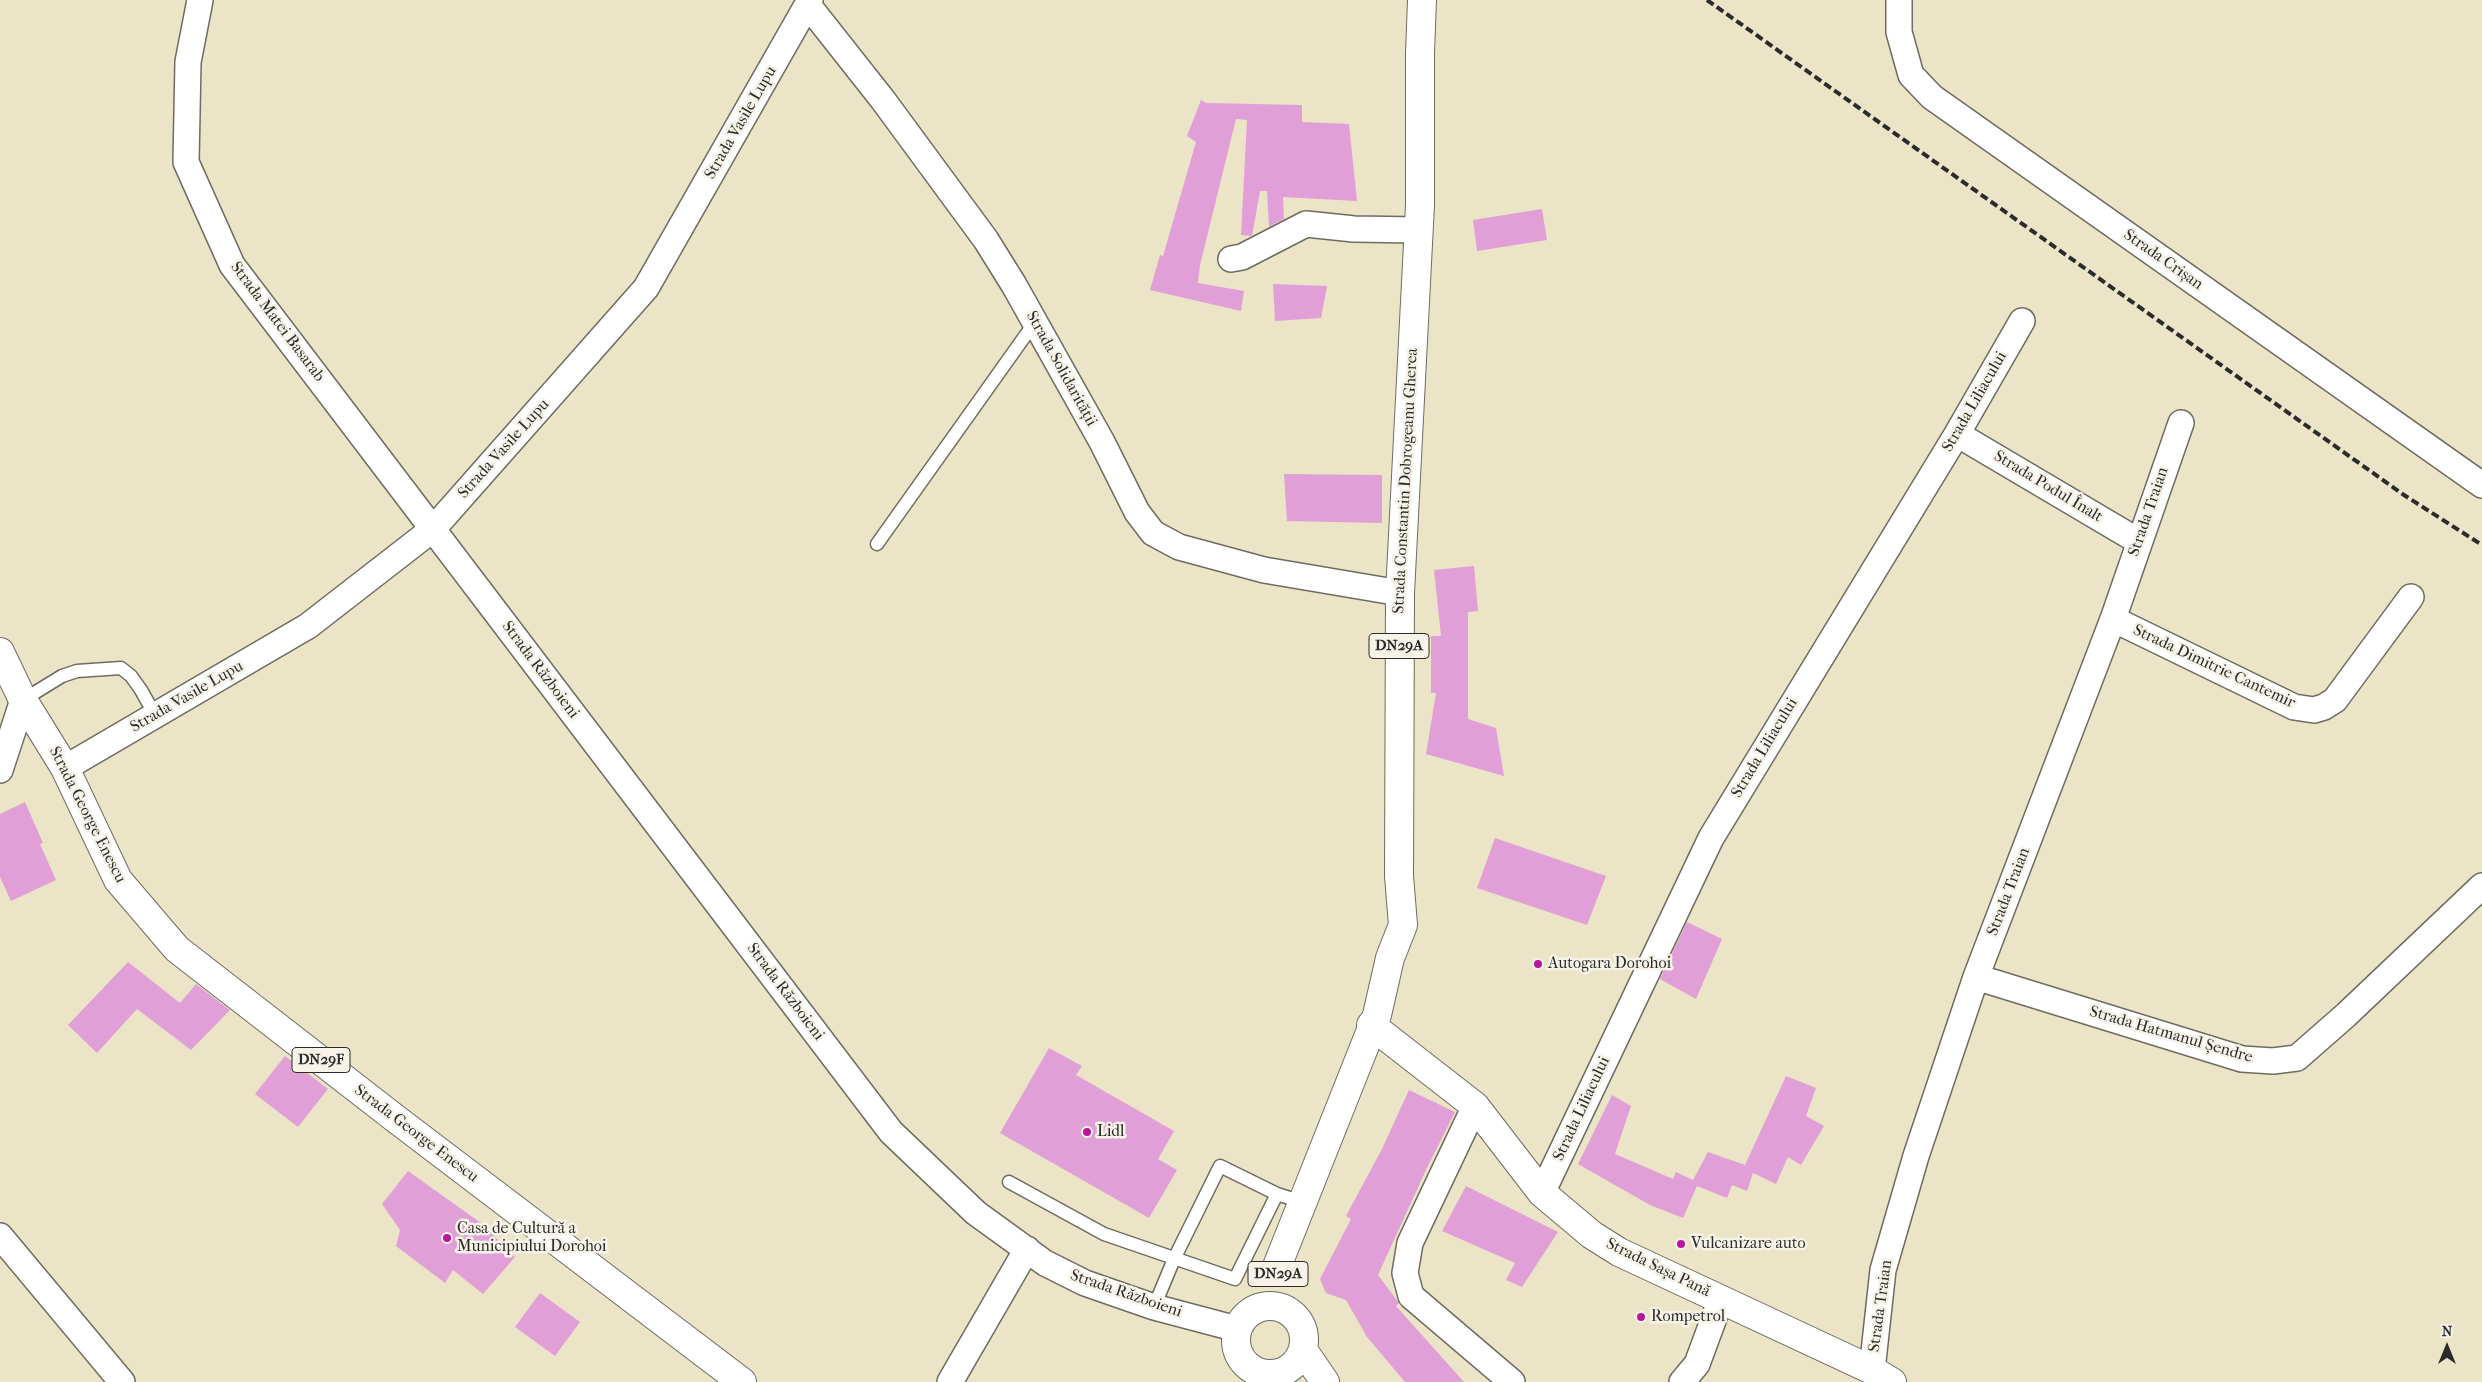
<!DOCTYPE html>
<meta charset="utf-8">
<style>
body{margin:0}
#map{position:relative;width:2482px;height:1382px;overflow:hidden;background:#ebe4c6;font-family:"IM FELL French Canon",serif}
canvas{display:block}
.north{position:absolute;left:2422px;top:1322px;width:50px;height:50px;-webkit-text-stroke:4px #f7f3e8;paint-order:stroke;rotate:0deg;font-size:14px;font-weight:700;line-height:20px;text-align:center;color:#2b2b2b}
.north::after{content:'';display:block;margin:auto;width:18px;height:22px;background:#2b2b2b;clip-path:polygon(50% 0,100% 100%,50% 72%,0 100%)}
</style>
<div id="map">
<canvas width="2482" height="1382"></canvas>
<div class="north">N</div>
</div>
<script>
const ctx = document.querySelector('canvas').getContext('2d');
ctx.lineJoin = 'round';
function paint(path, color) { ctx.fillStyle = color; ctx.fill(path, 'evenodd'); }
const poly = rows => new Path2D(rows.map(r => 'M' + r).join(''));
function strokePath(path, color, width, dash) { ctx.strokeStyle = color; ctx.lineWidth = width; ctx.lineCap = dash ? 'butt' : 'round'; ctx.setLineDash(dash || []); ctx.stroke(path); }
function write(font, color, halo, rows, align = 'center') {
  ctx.font = font + ' "IM FELL French Canon",serif'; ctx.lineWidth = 5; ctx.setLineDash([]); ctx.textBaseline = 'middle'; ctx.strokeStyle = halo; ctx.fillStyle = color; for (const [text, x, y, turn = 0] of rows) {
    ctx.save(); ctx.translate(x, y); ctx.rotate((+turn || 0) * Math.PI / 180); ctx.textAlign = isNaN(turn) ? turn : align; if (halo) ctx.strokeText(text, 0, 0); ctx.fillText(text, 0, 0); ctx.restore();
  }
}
paint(poly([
 [1201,100,1206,103,1302,105,1302,122,1349,124,1357,201,1283,197,1284,219,1269,227,1267,191,1260,191,1252,236,1241,235,1247,120,1236,119,1200,265,1198,283,1244,291,1241,311,1150,290,1160,255,1163,256,1196,142,1187,136],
 [1542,209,1547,240,1477,251,1473,220],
 [1273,284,1327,286,1321,318,1275,321],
 [1284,474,1382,475,1382,523,1287,521],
 [1474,566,1478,611,1468,612,1468,719,1496,728,1504,776,1426,754,1436,693,1431,693,1431,636,1441,636,1434,570],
 [25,802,43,843,40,844,56,880,11,901,0,877,0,814],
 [1495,838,1606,876,1587,925,1477,888],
 [1687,922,1722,939,1696,999,1660,979],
 [128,962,180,1003,196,984,230,1010,191,1050,137,1009,97,1053,68,1025],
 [1049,1048,1082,1066,1076,1075,1174,1131,1158,1159,1177,1170,1149,1218,1000,1133],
 [285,1056,328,1089,298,1127,255,1094],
 [1786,1076,1816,1088,1806,1116,1824,1126,1801,1165,1788,1157,1776,1184,1753,1173,1747,1191,1732,1185,1727,1198,1697,1186,1683,1218,1650,1205,1578,1164,1612,1095,1631,1106,1615,1154,1673,1179,1676,1172,1693,1180,1708,1152,1745,1165],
 [1409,1090,1455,1112,1426,1170,1378,1275,1399,1303,1396,1306,1464,1382,1405,1382,1367,1337,1346,1300,1326,1293,1320,1279,1351,1219,1346,1216,1382,1149],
 [408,1171,481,1223,515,1257,483,1294,453,1270,445,1283,396,1246,400,1230,382,1204],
 [1466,1186,1558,1232,1522,1287,1506,1280,1515,1263,1442,1231],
 [540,1293,580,1322,555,1356,515,1327]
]), '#e0a0d7');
const service = poly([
 [877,544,1035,322],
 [23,700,62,676,77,671,121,668,131,676,141,690,155,715],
 [1009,1182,1104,1234,1235,1279,1277,1194],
 [1154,1307,1174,1259,1220,1166,1277,1194,1302,1202]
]);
const minor = poly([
 [200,0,188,62,186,162,232,265,891,1132,976,1213,1045,1263,1085,1283,1154,1307,1237,1329],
 [1899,0,1899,32,1911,75,1932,97,2482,485],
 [808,5,883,100,986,240,1014,285,1102,442,1137,512,1153,533,1179,547,1264,570,1400,593],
 [1231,259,1242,257,1306,224,1354,229,1419,230],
 [1957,434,2138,541],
 [2113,619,2294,707,2314,710,2324,707,2335,700,2411,597],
 [65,768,308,626,433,529,646,288,810,0],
 [0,770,23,700],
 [1976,977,2242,1059,2273,1061,2297,1058,2346,1015,2482,886],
 [1475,1106,1410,1243,1405,1273,1411,1296,1512,1382],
 [1542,1193,1711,838,1957,434,2022,321],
 [0,1236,122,1382],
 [1872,1370,1883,1270,1916,1156,1976,977,2113,619,2181,423],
 [950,1382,1027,1249],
 [1682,1382,1697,1364,1721,1299]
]);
const tertiary = poly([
 [1371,1025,1475,1106,1542,1193,1592,1235,1619,1252,1872,1370,1892,1382]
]);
const primary = poly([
 [0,652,23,700,65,768,118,880,177,949,396,1119,742,1382],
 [1276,1269,1377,1015,1390,958,1403,925,1399,876,1400,593,1420,205,1420,53,1422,0],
 '1236 1340a34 34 0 1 1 68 0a34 34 0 1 1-68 0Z',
 [1303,1350,1325,1382]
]);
strokePath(service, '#6e6c61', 15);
strokePath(minor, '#6e6c61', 28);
strokePath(tertiary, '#6e6c61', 30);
strokePath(primary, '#6e6c61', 30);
strokePath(service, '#fff', 12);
strokePath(minor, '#fff', 25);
strokePath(tertiary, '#fff', 28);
strokePath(primary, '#fff', 28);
strokePath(poly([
 [1707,0,2404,495,2482,545]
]), '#2b2b2b', 4, [8, 4]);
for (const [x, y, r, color] of [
 [1538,964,5,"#b5179e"],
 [1087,1132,5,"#b5179e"],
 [447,1238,5,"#b5179e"],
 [1681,1244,5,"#b5179e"],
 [1641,1317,5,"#b5179e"]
]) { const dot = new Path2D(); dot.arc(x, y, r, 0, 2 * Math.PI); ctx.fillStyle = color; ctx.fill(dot); strokePath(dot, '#f7f3e8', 2); }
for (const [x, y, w] of [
 [1399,646,60],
 [321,1060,58],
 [1278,1274,60]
]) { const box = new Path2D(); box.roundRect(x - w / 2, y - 12.5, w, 25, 4); ctx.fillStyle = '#f7f3e8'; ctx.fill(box); strokePath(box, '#2b2b2b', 1); }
write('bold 15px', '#2b2b2b', null, [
 ["DN29A",1399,646],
 ["DN29F",321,1060],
 ["DN29A",1278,1274]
]);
write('16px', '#2b2b2b', '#f7f3e8', [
 ["Strada Vasile Lupu",741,123,-60],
 ["Strada Crișan",2163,260,35],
 ["Strada Matei Basarab",277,322,53],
 ["Strada Solidarității",1061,369,61],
 ["Strada Liliacului",1975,402,-60],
 ["Strada Vasile Lupu",504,449,-48],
 ["Strada Constantin Dobrogeanu Gherea",1406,481,-87],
 ["Strada Podul Înalt",2048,487,31],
 ["Strada Traian",2149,512,-71],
 ["Strada Dimitrie Cantemir",2214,667,25],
 ["Strada Războieni",540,670,53],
 ["Strada Vasile Lupu",187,697,-30],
 ["Strada Liliacului",1765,748,-59],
 ["Strada George Enescu",87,815,63],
 ["Strada Traian",2009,892,-69],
 ["Strada Războieni",785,992,53],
 ["Strada Hatmanul Șendre",2171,1035,16],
 ["Strada Liliacului",1582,1109,-65],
 ["Strada George Enescu",416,1134,37],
 ["Strada Sașa Pană",1658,1268,26],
 ["Strada Războieni",1126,1294,19],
 ["Strada Traian",1881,1306,-82]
]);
write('16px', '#2b2b2b', '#f7f3e8', [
 ["Autogara Dorohoi",1548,964],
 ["Lidl",1097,1132],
 ["Casa de Cultură a",457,1229],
 ["Municipiului Dorohoi",457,1247],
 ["Vulcanizare auto",1691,1244],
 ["Rompetrol",1651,1317]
], 'left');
</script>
